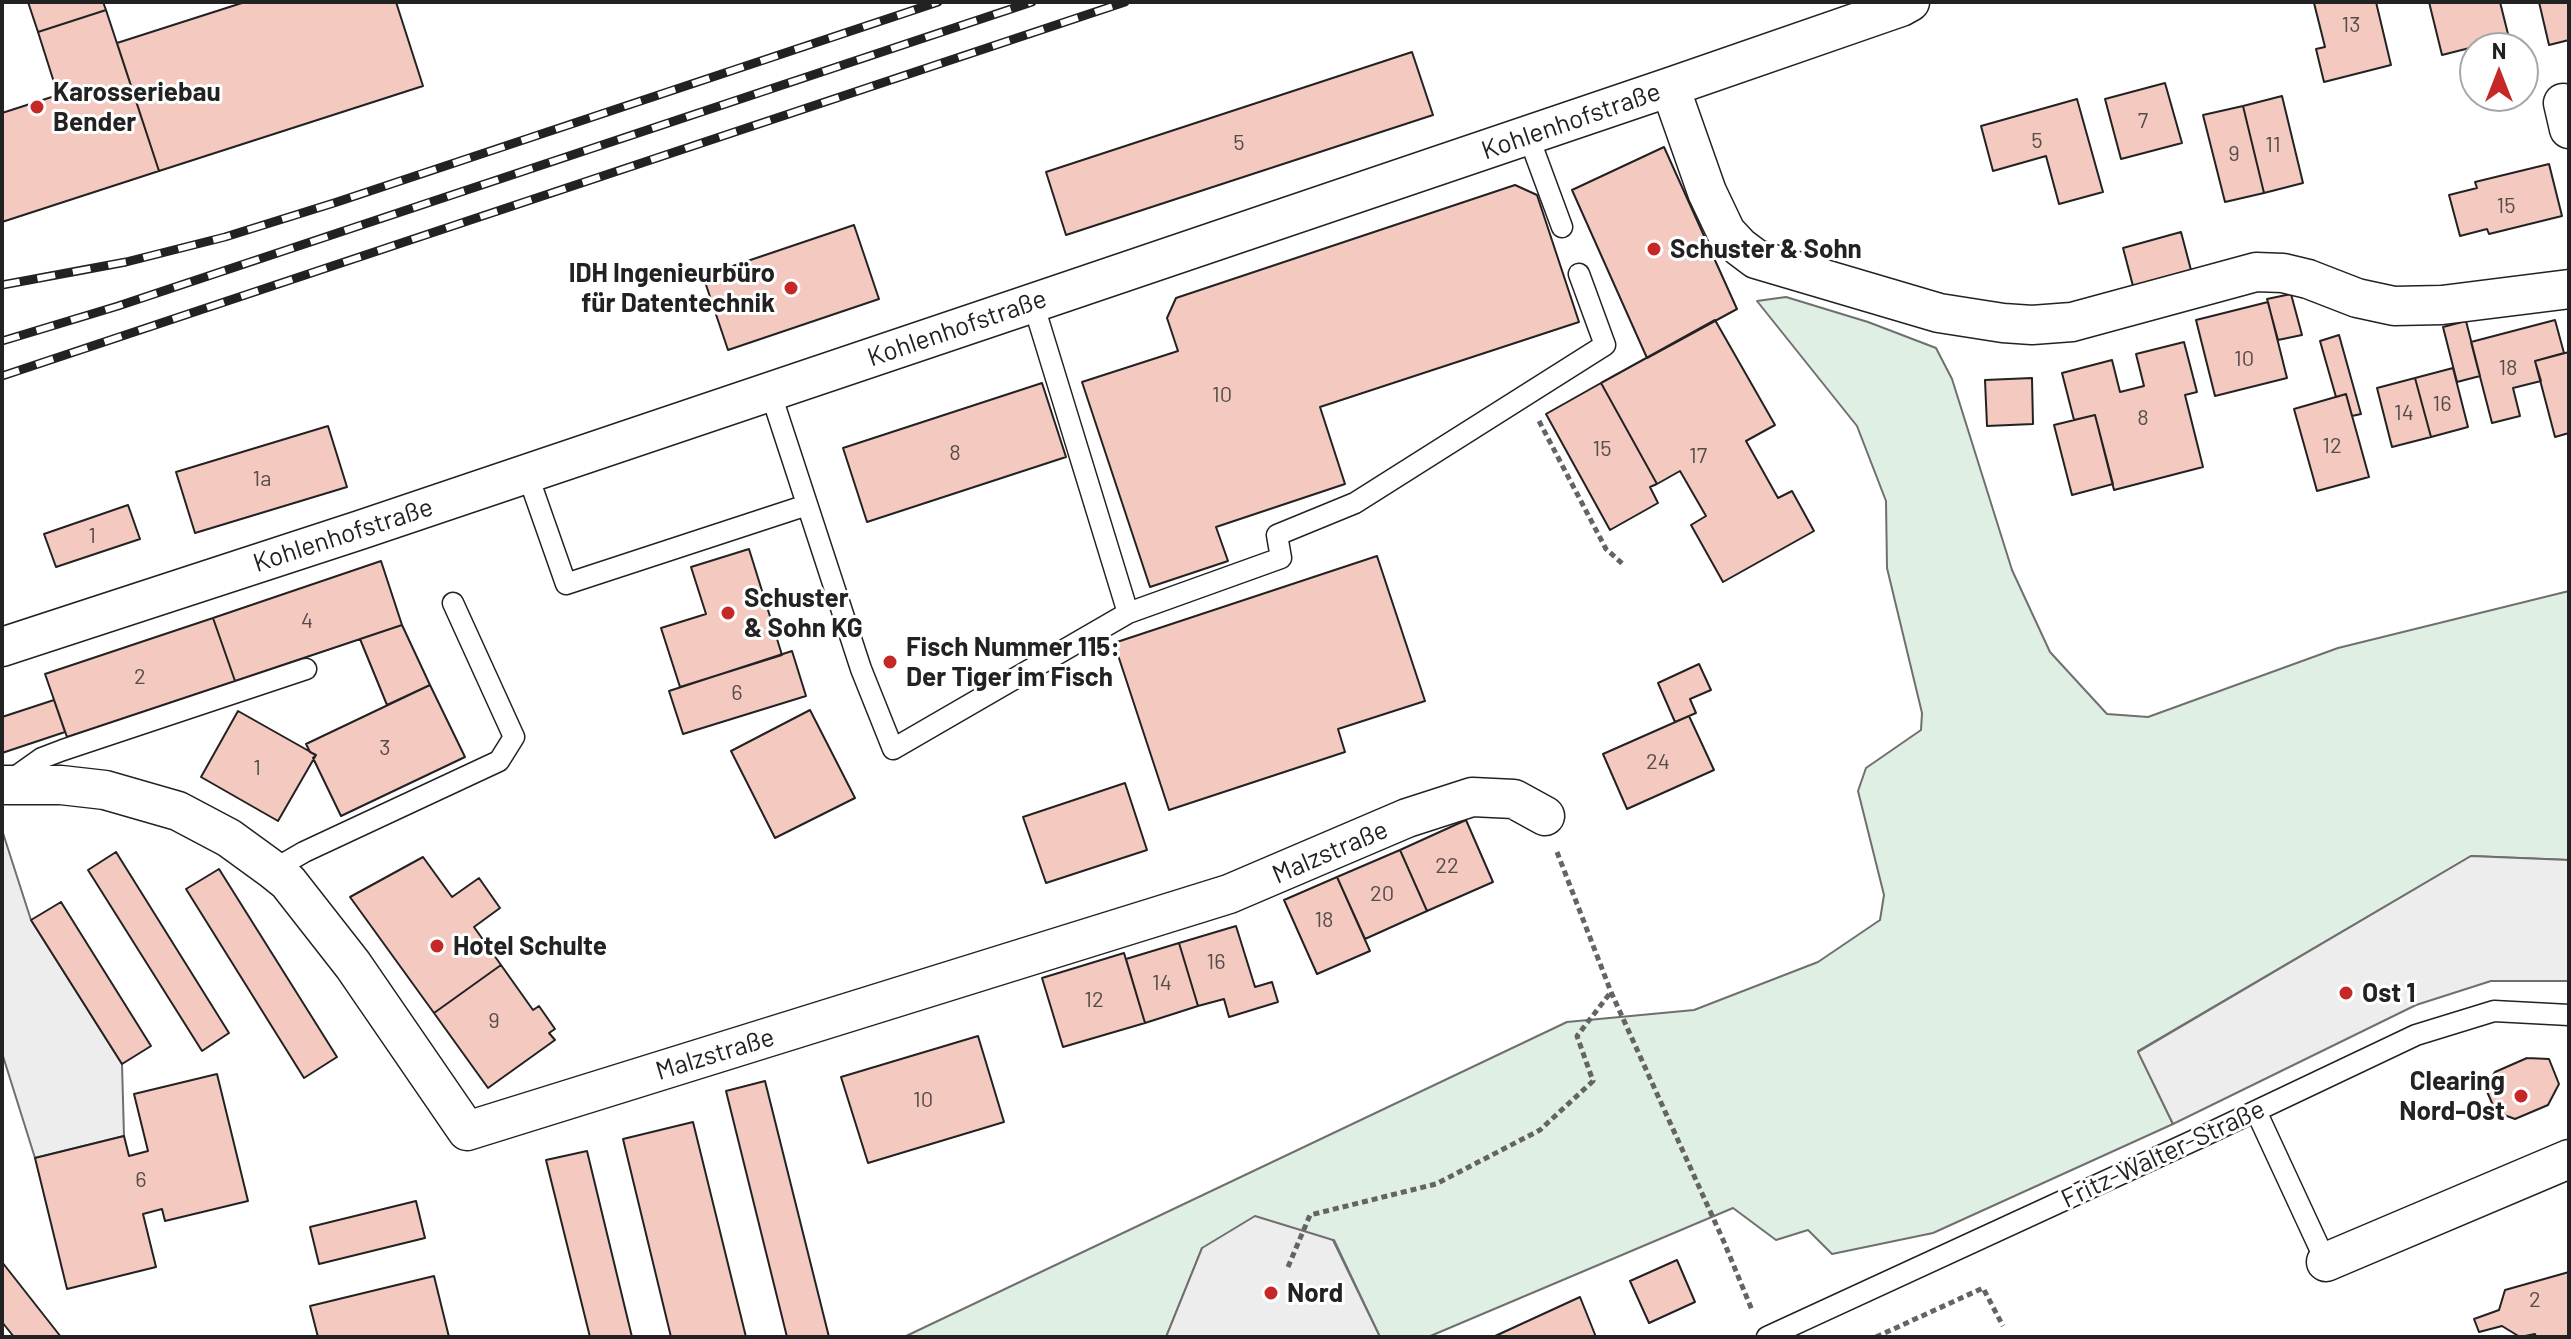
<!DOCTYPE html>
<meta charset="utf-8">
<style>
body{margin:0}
#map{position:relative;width:2571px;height:1339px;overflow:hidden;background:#fff;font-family:Barlow,sans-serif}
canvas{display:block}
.frame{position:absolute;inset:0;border:4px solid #222;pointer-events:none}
.north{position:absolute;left:2459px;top:32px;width:80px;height:80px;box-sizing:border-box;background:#fff;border:2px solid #a7a7a7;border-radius:50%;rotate:0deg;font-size:22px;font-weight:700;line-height:32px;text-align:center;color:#222}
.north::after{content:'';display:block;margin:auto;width:28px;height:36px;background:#c62828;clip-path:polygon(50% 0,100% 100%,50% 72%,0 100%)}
</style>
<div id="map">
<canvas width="2571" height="1339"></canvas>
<div class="frame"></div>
<div class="north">N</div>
</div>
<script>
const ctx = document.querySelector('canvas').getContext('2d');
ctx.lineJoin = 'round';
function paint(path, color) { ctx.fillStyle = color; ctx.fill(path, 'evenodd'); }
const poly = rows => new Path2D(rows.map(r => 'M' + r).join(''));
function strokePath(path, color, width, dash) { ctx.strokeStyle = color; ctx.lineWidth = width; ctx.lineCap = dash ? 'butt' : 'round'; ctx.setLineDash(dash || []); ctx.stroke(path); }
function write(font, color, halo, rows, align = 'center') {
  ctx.font = font + ' Barlow,sans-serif'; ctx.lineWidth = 6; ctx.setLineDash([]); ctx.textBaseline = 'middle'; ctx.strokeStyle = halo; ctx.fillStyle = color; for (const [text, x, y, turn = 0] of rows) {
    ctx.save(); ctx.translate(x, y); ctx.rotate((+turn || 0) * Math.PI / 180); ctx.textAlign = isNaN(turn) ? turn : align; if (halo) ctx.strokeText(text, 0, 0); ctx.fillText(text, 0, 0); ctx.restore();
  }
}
const green = poly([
 [1786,297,1868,322,1936,348,1952,379,2012,570,2050,652,2107,714,2148,717,2338,648,2569,591,2569,860,2471,856,2138,1051,2173,1124,1933,1233,1832,1254,1808,1230,1776,1240,1733,1208,1428,1337,1380,1337,1334,1240,1202,1248,1166,1337,904,1337,1567,1022,1694,1010,1818,962,1880,920,1884,895,1858,791,1866,768,1921,730,1922,713,1887,568,1886,501,1857,426,1757,301,1786,297]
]);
paint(green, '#e0efe3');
strokePath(green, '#6f6f6f', 2);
const parking = poly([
 [2,830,31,920,122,1064,124,1136,35,1158,2,1053,2,830],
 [2471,856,2569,860,2569,981,2491,981,2416,1005,2173,1124,2138,1052,2471,856],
 [1255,1216,1333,1240,1380,1337,1166,1337,1202,1248,1255,1216]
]);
paint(parking, '#ededed');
strokePath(parking, '#6f6f6f', 2);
const building = poly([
 [28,2,103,2,106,10,38,32,28,2],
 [245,2,396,2,423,86,159,171,117,43,245,2],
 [2319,2,2376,2,2391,65,2324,82,2316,49,2325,47,2314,3,2319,2],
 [2429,2,2500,2,2509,38,2442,55,2429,2],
 [2539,2,2569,2,2569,40,2549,45,2539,2],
 [106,10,159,171,2,222,2,113,58,95,38,32,106,10],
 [1412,52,1433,115,1066,235,1046,172,1412,52],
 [2165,83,2182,143,2121,159,2105,99,2165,83],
 [2282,96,2303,183,2264,193,2243,106,2282,96],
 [2077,99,2103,192,2059,204,2046,156,1993,171,1981,126,2077,99],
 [2243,106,2264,193,2225,202,2203,115,2243,106],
 [1664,147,1737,309,1647,358,1572,190,1664,147],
 [2549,164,2562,216,2489,234,2487,229,2460,236,2449,195,2477,188,2475,182,2549,164],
 [1515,185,1537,195,1579,322,1320,407,1345,484,1216,527,1228,561,1150,587,1082,382,1178,351,1167,318,1176,298,1515,185],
 [854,225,879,299,728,350,703,276,854,225],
 [2181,232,2191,270,2133,286,2123,248,2181,232],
 [2291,294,2302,335,2278,340,2267,299,2291,294],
 [2268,302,2287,378,2215,396,2196,320,2268,302],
 [1715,320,1775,425,1746,441,1778,498,1792,491,1814,531,1723,582,1691,525,1706,516,1680,471,1657,484,1601,383,1715,320],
 [2555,320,2564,353,2535,361,2541,381,2513,388,2520,416,2492,423,2471,342,2555,320],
 [2466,321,2480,376,2457,382,2443,327,2466,321],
 [2339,335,2361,414,2352,416,2346,394,2336,397,2320,341,2339,335],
 [2184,342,2197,392,2185,395,2203,467,2114,490,2095,415,2074,420,2062,373,2112,360,2120,392,2144,386,2136,354,2184,342],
 [2569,352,2569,433,2555,437,2535,361,2569,352],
 [2453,368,2468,427,2431,437,2415,378,2453,368],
 [2032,378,2033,424,1987,426,1985,380,2032,378],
 [2415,378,2431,437,2392,447,2377,388,2415,378],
 [1042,383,1066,457,867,522,843,448,1042,383],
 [1601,383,1657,484,1650,487,1658,503,1610,530,1546,414,1601,383],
 [2346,394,2369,477,2317,491,2294,409,2346,394],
 [2095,415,2113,484,2072,495,2054,425,2095,415],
 [328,426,347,487,195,533,176,472,328,426],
 [128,505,140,539,56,567,44,534,128,505],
 [749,549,782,655,680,687,661,628,706,614,691,567,749,549],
 [1377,556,1425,701,1338,729,1345,752,1169,810,1114,643,1377,556],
 [381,561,402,625,235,681,213,618,381,561],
 [213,618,235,681,67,737,45,674,213,618],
 [402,625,430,685,387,705,360,639,402,625],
 [792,651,806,696,683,734,669,691,792,651],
 [1699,664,1711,690,1690,699,1696,713,1675,722,1658,683,1699,664],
 [430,685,465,757,341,816,313,758,316,755,310,752,306,744,430,685],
 [54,700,65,732,2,753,2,717,54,700],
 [810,710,855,798,775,838,731,751,810,710],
 [238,711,316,755,278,821,201,777,238,711],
 [1689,716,1714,770,1627,809,1603,754,1689,716],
 [1125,783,1147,850,1046,883,1023,817,1125,783],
 [1466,820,1493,882,1427,911,1400,850,1466,820],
 [1400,850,1427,911,1365,939,1337,877,1400,850],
 [116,852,229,1033,202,1051,88,870,116,852],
 [423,857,452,897,479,878,500,908,474,927,501,965,434,1013,350,897,423,857],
 [219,869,337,1057,304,1078,186,889,219,869],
 [1337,877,1370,951,1317,974,1284,900,1337,877],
 [61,902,151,1046,122,1064,31,920,61,902],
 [1236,926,1255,987,1272,982,1278,1002,1229,1017,1224,999,1198,1006,1179,943,1236,926],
 [1179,943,1198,1006,1145,1023,1126,959,1179,943],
 [1124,953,1145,1023,1063,1047,1042,978,1124,953],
 [501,965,533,1010,539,1006,555,1029,549,1033,555,1040,488,1088,434,1013,501,965],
 [978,1036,1004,1122,868,1163,841,1077,978,1036],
 [2527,1058,2549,1059,2559,1084,2548,1105,2515,1119,2496,1112,2485,1087,2495,1072,2527,1058],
 [217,1074,248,1201,165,1221,162,1209,143,1214,156,1267,67,1289,35,1158,124,1136,129,1156,148,1151,134,1094,217,1074],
 [765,1081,829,1337,787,1337,726,1091,765,1081],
 [693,1122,746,1337,671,1337,623,1139,693,1122],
 [587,1151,632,1337,590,1337,546,1160,587,1151],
 [416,1201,425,1238,319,1264,310,1227,416,1201],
 [1677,1260,1695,1302,1649,1323,1630,1281,1677,1260],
 [2,1262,61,1337,14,1337,2,1322,2,1262],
 [2569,1272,2569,1337,2536,1337,2535,1334,2520,1337,2502,1326,2479,1332,2474,1319,2499,1310,2505,1290,2569,1272],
 [434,1276,449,1337,318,1337,310,1306,434,1276],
 [1580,1297,1596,1337,1493,1337,1580,1297]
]);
paint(building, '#f3c9c0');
strokePath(building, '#222', 2);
const lane = poly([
 [1528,135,1562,227],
 [1033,303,1128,613],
 [770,391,861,669,893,749,1128,613,1281,558,1277,535,1355,503,1605,345,1579,274],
 [527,473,566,584,807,505],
 [11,780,42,758,63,750,306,669],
 [273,870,304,852,499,761,514,737,453,603],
 [2256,1111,2326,1262],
 [1767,1337,2199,1138,2416,1035,2494,1011,2569,1015]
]);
const street = poly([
 [1670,87,1707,192,1726,232,1740,247,1756,259,1939,313,2003,323,2032,325,2072,322,2256,272,2283,273,2308,279,2357,298,2394,306,2442,305,2569,289],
 [2563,103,2569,129],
 [2,647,360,530,1033,303,1670,87,1901,7,1910,2],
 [2,785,61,785,105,790,178,811,229,838,273,870,288,882,353,965,467,1131,1229,894,1407,818,1472,797,1514,799,1545,816],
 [2326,1262,2569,1159]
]);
strokePath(lane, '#222', 23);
strokePath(street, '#222', 41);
strokePath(poly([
 [1539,421,1606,549,1625,566],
 [1557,852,1611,992,1724,1242,1752,1310],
 [1288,1267,1310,1215,1436,1184,1540,1130,1593,1081,1577,1036,1611,992],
 [1876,1337,1983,1288,2003,1326]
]), '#646464', 5, [6, 4]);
strokePath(lane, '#fff', 20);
strokePath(street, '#fff', 38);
const rail = poly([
 [2,285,126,262,225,237,337,202,938,2],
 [2,341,118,306,1032,2],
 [2,376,1125,2]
]);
strokePath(rail, '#222', 9);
strokePath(rail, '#fff', 6, [18]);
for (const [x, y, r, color] of [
 [37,107,8,"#c62828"],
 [1654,249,8,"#c62828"],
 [791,288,8,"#c62828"],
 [728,613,8,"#c62828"],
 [890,662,8,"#c62828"],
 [437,946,8,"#c62828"],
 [2346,993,8,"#c62828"],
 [2521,1096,8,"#c62828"],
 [1271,1293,8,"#c62828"]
]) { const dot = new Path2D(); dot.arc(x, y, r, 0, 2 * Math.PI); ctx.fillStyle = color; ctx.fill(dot); strokePath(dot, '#fff', 3); }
write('22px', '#564c4a', null, [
 ["13",2351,25],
 ["7",2143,121],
 ["5",2037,141],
 ["5",1239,143],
 ["11",2273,145],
 ["9",2234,154],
 ["15",2506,206],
 ["10",2244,359],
 ["18",2508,368],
 ["10",1222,395],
 ["16",2442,404],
 ["14",2404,413],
 ["8",2143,418],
 ["12",2332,446],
 ["15",1602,449],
 ["8",955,453],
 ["17",1698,456],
 ["1a",262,479],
 ["1",92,536],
 ["4",307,621],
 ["2",140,677],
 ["6",737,693],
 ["3",385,748],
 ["24",1658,762],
 ["1",257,768],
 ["22",1447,866],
 ["20",1382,894],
 ["18",1324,920],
 ["16",1216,962],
 ["14",1162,983],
 ["12",1094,1000],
 ["9",494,1021],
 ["10",923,1100],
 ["6",141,1180],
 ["2",2535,1300]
]);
write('bold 26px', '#222', '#fff', [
 ["Karosseriebau",53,92],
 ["Bender",53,122],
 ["Schuster & Sohn",1670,249],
 ["IDH Ingenieurbüro",775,273,"right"],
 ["für Datentechnik",775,303,"right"],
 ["Schuster",744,598],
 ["& Sohn KG",744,628],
 ["Fisch Nummer 115:",906,647],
 ["Der Tiger im Fisch",906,677],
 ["Hotel Schulte",453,946],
 ["Ost 1",2362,993],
 ["Clearing",2505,1081,"right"],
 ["Nord-Ost",2505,1111,"right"],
 ["Nord",1287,1293]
], 'left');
write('26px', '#222', '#fff', [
 ["Kohlenhofstraße",1571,121,-19],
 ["Kohlenhofstraße",957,328,-19],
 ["Kohlenhofstraße",343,535,-18],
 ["Malzstraße",1330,852,-23],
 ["Malzstraße",715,1054,-17],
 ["Fritz-Walter-Straße",2163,1154,-25]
]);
</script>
